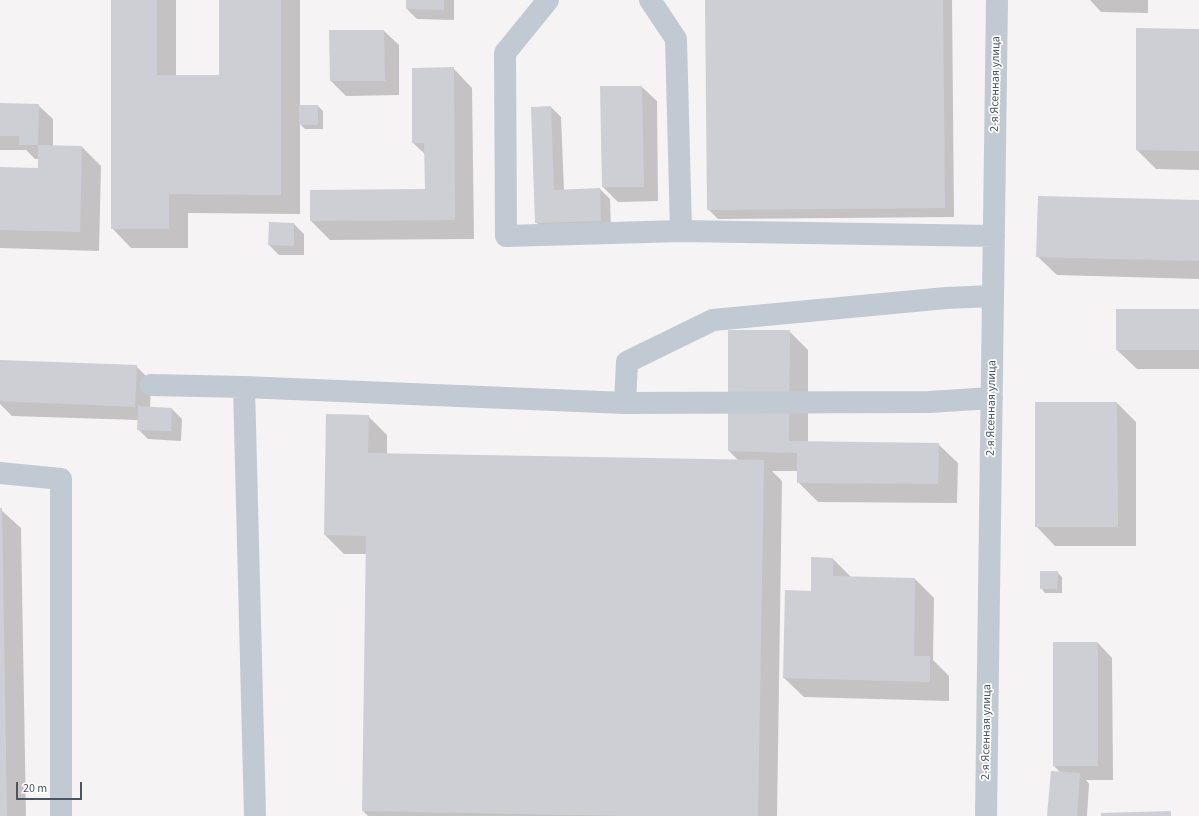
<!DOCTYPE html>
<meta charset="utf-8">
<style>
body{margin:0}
#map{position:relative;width:1199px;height:816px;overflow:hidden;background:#f5f3f3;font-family:"Source Sans 3",sans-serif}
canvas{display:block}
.scale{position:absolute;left:16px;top:782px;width:66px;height:18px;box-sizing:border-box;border:2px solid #4a5661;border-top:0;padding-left:5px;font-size:12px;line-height:14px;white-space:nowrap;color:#4a5661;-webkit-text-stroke:3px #fff;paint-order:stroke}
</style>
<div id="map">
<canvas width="1199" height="816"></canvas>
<div class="scale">20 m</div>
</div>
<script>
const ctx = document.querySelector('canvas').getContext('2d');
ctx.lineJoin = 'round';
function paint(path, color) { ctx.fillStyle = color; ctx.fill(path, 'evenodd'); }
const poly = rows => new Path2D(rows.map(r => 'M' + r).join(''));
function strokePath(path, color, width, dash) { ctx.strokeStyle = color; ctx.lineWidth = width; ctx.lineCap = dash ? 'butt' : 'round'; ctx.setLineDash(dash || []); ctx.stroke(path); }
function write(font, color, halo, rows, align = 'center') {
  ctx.font = font + ' "Source Sans 3",sans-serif'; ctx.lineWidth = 3.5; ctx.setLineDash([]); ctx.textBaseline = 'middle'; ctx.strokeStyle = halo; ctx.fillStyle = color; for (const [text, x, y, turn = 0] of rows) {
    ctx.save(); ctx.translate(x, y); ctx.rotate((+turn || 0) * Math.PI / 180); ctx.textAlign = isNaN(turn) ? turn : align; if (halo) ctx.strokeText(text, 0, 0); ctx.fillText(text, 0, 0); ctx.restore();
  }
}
paint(poly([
 [112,0,176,0,176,76,220,76,220,0,300,0,300,106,318,106,323,111,323,129,305,129,300,124,300,214,188,213,188,248,131,248,112,228],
 [407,0,454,0,454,20,417,19,407,9],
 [706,0,952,0,954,217,718,219,708,209],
 [1090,0,1148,0,1148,13,1101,12],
 [1199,30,1199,170,1156,169,1137,150],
 [384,31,399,45,399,95,346,96,331,81],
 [453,68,472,88,474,239,330,240,311,221,426,190,426,155,413,143,413,69],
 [601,87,642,87,657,101,658,201,618,202,603,187],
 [0,104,38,105,53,119,53,146,82,147,101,166,99,251,0,248,0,168,39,169,39,159,35,159,26,150,0,150],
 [551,107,561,117,564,190,600,189,610,199,611,230,546,232,536,222],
 [1199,201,1199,279,1057,275,1037,256],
 [294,224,304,234,304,255,279,255,269,245],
 [1199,310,1199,369,1137,369,1117,350],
 [729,331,789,331,808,350,808,442,938,444,958,463,957,503,818,502,798,482,798,471,772,471,782,481,777,816,368,816,363,811,367,554,344,554,325,535,368,416,387,435,387,455,739,461,729,451],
 [0,361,136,366,151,381,150,408,172,409,182,419,181,441,148,439,138,429,138,420,12,416,0,404],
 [1117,403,1136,422,1136,546,1055,546,1036,526],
 [0,509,21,528,26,816,0,816],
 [833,559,851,577,915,579,934,598,933,660,949,676,949,701,804,697,784,678,786,591,812,592],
 [1057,572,1062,577,1062,593,1045,593,1041,588],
 [1098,643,1112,658,1113,780,1086,780,1089,784,1087,816,1048,816,1061,773,1054,766]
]), '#0003');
paint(poly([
 [111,0,157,0,157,75,219,75,219,0,281,0,281,195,169,194,169,229,111,229],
 [406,0,444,0,444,10,406,9],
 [705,0,943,0,945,208,707,210],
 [1136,28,1199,29,1199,151,1136,150],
 [329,30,384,30,385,81,330,81],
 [454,67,455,220,310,221,310,190,425,189,424,143,412,143,412,68],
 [600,86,642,86,644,187,602,187],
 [0,103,39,104,38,145,82,146,80,232,0,230,0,167,38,168,38,145,19,145,19,136,0,136],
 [299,105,318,105,318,125,299,125],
 [551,106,554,190,600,188,601,221,535,223,531,107],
 [1038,196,1199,200,1199,261,1036,257],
 [269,222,294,223,294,246,268,245],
 [1116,309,1199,309,1199,350,1116,350],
 [728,330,790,330,789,441,939,443,938,484,797,483,797,453,728,451],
 [0,360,137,365,135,407,0,401],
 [1035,402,1117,402,1118,527,1035,527],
 [138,406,172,408,171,431,137,430],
 [326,414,369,415,368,453,764,460,758,816,625,816,362,811,366,536,324,535],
 [0,508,2,508,7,816,0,816],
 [811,557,833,558,833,576,915,578,914,656,930,656,930,682,783,678,785,590,811,591],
 [1040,571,1058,571,1057,589,1040,589],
 [1053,642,1098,642,1098,766,1053,766],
 [1051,771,1080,773,1077,816,1047,816],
 [1171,811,1171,816,1101,816,1101,813]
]), '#cdcfd5');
strokePath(poly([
 [548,0,505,53,506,236,681,231,994,236],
 [650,0,676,39,681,231],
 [151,385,244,387,625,403,929,402,992,398],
 [244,387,255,816],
 [625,403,627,362,713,320,946,298,993,296],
 [0,473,61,479,61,816],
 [986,816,997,0]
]), '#c1cad2', 22);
write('12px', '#4a5661', '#fff', [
 ["2-я Ясенная улица",996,84,-89],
 ["2-я Ясенная улица",992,408,-89],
 ["2-я Ясенная улица",987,732,-89]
]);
</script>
